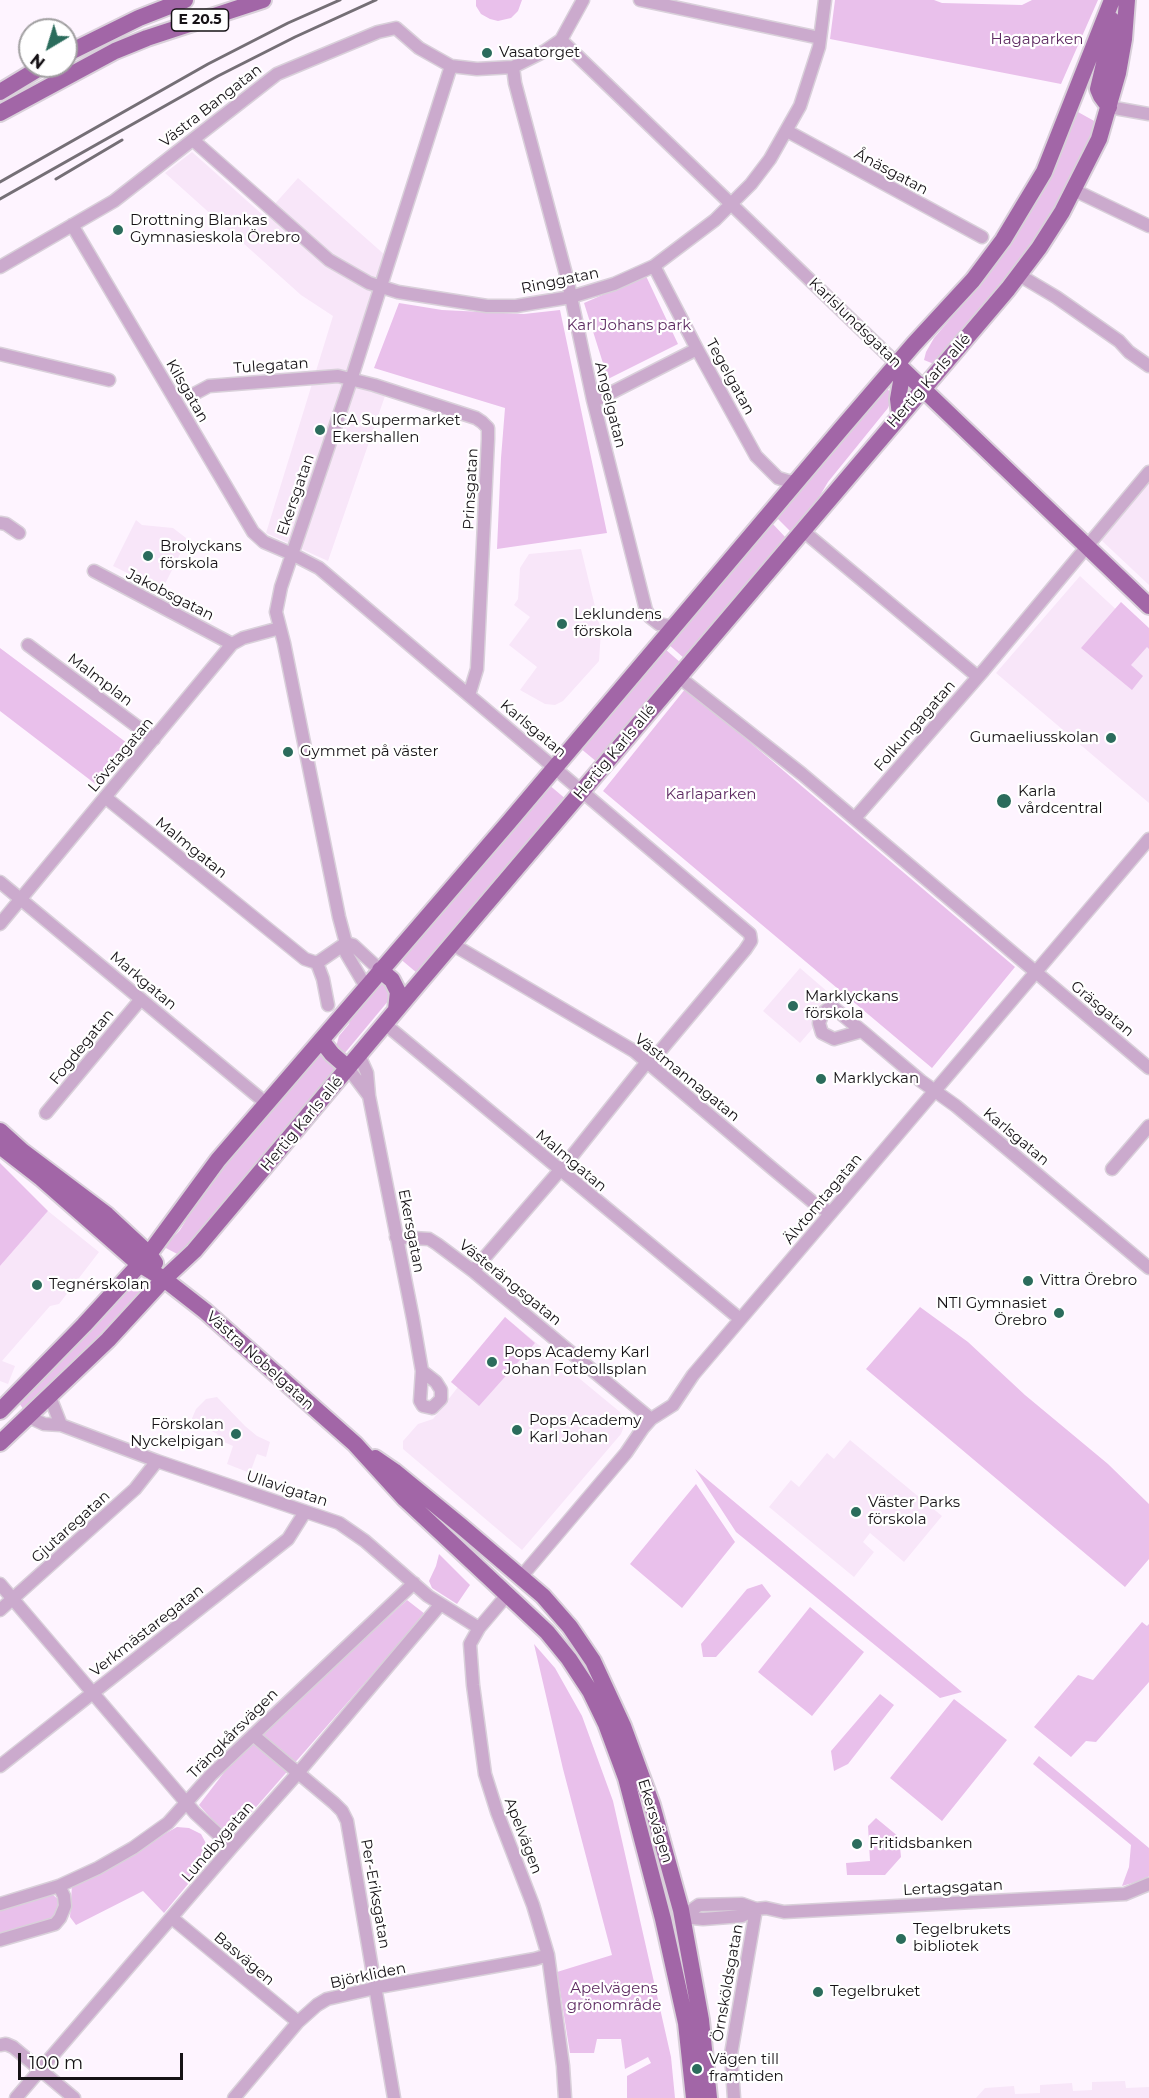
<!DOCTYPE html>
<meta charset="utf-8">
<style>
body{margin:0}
#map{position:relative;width:1149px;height:2098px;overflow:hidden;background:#fef4ff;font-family:Montserrat,sans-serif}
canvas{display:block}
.north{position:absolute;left:18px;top:18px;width:60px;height:60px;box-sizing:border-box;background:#fff;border:2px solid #a2a0a2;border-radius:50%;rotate:218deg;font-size:16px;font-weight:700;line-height:24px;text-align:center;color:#161216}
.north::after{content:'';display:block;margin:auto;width:21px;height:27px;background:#2b6c5c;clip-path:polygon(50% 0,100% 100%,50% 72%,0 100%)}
.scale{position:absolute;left:18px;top:2053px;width:165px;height:27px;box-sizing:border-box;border:3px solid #161216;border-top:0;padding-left:8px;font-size:18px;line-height:21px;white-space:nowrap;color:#161216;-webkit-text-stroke:4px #fff;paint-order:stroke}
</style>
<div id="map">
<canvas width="1149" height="2098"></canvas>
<div class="north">N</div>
<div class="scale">100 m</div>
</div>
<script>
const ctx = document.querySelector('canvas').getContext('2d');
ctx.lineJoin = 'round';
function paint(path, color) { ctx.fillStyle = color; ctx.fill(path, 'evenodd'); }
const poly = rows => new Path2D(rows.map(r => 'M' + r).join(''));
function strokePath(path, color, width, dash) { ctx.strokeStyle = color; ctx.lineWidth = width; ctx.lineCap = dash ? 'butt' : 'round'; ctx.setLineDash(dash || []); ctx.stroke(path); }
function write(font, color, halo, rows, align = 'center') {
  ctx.font = font + ' Montserrat,sans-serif'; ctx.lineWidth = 4.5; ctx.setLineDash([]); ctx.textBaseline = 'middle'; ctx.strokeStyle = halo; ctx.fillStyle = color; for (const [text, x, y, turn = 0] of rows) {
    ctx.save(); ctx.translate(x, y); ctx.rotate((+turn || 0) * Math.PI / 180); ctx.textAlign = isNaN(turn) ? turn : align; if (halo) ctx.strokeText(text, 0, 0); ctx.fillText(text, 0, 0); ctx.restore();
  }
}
paint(poly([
 [192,152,264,216,298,178,386,256,344,383,385,396,328,561,266,533,333,316,301,295,165,173],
 [1149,478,1149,585,1099,538],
 [136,520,142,525,173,528,190,541,184,546,162,590,113,566],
 [581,549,601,631,599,661,563,701,555,705,545,704,520,690,537,667,509,645,530,617,514,605,518,599,520,568,529,554],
 [1080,576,1149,640,1149,803,996,673],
 [800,968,829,993,812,1017,813,1028,800,1043,763,1011],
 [48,1211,99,1252,59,1304,50,1306,2,1361,15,1366,8,1384,0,1381,0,1266],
 [505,1317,620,1412,624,1426,621,1434,522,1550,403,1449,403,1441,418,1424,433,1419,458,1387,451,1382],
 [217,1397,245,1426,257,1436,270,1442,266,1457,257,1454,250,1473,227,1464,233,1446,224,1442,216,1433,190,1423,196,1409,206,1399],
 [850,1440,942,1516,904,1562,870,1533,863,1542,874,1552,854,1577,769,1507,791,1480,799,1487,827,1453,834,1459],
 [1125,2081,1126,2088,1149,2087,1149,2098,976,2098,985,2088,1014,2086,1015,2094,1040,2093,1040,2085,1072,2083,1073,2091,1092,2090,1092,2082]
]), '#f8e6f9');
paint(poly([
 [476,0,522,0,518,11,511,18,498,21,490,19,481,14,476,6],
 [835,0,934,0,942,3,1022,5,1032,0,1098,0,1061,84,830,39],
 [1078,112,1096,122,1086,152,1067,190,1026,254,937,362,934,364,924,360,926,352,934,338,979,285,1054,163],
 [646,276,678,344,608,379,584,303],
 [399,303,442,310,524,314,560,310,607,533,497,549,501,458,505,408,374,368],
 [884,388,894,393,888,408,828,482,812,509,792,533,776,517],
 [771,522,787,539,685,659,668,644],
 [1121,602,1149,628,1149,649,1147,647,1131,665,1143,676,1132,690,1081,648],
 [0,648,131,746,98,786,0,711],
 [665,649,681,663,597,762,580,748],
 [686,688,1015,967,932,1068,603,791],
 [548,784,567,800,417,973,398,957],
 [378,982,383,983,388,987,390,991,389,1000,344,1054,340,1054,336,1047,339,1036,349,1024,351,1016],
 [321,1048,338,1068,181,1256,164,1247,180,1230,208,1184],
 [0,1163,48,1211,0,1266],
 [132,1282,142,1289,45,1394,24,1410,19,1403],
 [920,1307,968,1342,1025,1395,1108,1464,1149,1504,1149,1559,1125,1587,866,1369],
 [505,1317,535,1343,479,1406,451,1382],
 [695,1469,962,1692,940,1698,736,1532],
 [696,1484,735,1542,682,1608,630,1564],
 [439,1554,470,1585,457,1604,432,1588,429,1581,436,1566],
 [762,1584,771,1596,716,1657,703,1657,701,1644,747,1589],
 [407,1600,425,1614,229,1838,199,1805,236,1757],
 [810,1607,864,1652,812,1716,758,1672],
 [1142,1622,1147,1626,1149,1624,1149,1682,1096,1742,1086,1741,1071,1757,1034,1727,1078,1675,1093,1680],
 [534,1644,555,1668,582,1716,613,1801,671,2057,675,2098,627,2098,627,2076,651,2063,648,2057,625,2069,621,2039,597,2039,594,2053,570,2053,557,1972,612,1955,563,1769],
 [880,1694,894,1705,848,1764,834,1771,831,1751],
 [954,1699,1007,1740,942,1821,890,1778],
 [1039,1756,1149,1848,1149,1876,1147,1879,1122,1886,1129,1867,1131,1845,1033,1764],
 [876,1818,899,1837,901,1857,885,1875,847,1875,846,1863,870,1861,868,1826],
 [177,1827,189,1828,201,1834,208,1847,208,1860,164,1913,143,1891,76,1925,70,1917,72,1885],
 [52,1894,60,1901,59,1912,52,1918,30,1926,0,1933,0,1907]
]), '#e9c0eb');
const minor = poly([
 [640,0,820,38],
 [561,40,897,364],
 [513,67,515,83,567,278,593,400,646,610,650,617,659,624,674,627],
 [1109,107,1149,114],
 [787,131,982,237],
 [193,140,329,260,369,283,398,292,487,306,516,306,571,297,614,284,654,266,715,220,751,184,770,159,800,106,819,47,825,0],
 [1074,190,1149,226],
 [72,225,253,532,264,542,292,554,319,568,750,934,751,941,745,950,656,1056,647,1062,568,1161,473,1271],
 [654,266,697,349,756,456,778,478,788,481,798,481],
 [0,267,114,201,277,74,378,32,396,28,419,48,451,66,477,69,513,67,545,51,561,40,583,0],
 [1019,275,1056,297,1119,341,1129,352,1149,366],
 [0,354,109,380],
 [194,394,209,386,338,376,374,385,476,418,482,422,488,428,488,439,477,669,469,695],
 [593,400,599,399,697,349],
 [0,523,6,524,19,533],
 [802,530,978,677],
 [94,571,232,644],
 [28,645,154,739],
 [679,677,802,774,1149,1068],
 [105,797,305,959,317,963,346,943],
 [855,818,984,670,1149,472],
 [0,882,267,1104],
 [0,924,232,644,243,638,280,628],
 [346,943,353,945,380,970],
 [452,944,634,1051,773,1169,814,1203,831,1213],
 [317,963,323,979,328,1005],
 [366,987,346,953,346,943,339,917,284,643,276,612,281,587,351,380,451,66],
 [385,1024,740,1319],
 [862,1031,834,1039,822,1033,819,1023,823,1013,830,1007,834,1008,862,1031,921,1081,956,1106,1149,1268],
 [359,1055,367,1073,369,1096,413,1319,422,1371,420,1401,423,1406,432,1408,441,1399,441,1390,436,1382,422,1371],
 [348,1068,369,1096],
 [46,1113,141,999],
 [1112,1169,1149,1126],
 [396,1237,429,1239,437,1244,473,1271,651,1419],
 [50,1397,61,1425],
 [29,1417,44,1424,61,1425,157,1461,339,1523,365,1541,428,1596,479,1628],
 [521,1577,626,1453,643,1428,651,1419,673,1405,693,1375,1149,839],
 [0,1584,195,1813,232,1847],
 [507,1595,479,1628,470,1644,473,1685,485,1774,497,1812,533,1905,548,1955,563,2066,565,2098],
 [0,1610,135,1489,157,1461],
 [253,1735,334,1803,342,1811,347,1821,394,2098],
 [0,1766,288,1539,305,1512],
 [0,1904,59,1886,98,1868,133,1848,168,1823,211,1775,414,1583],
 [682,1917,703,1919,742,1916,756,1909,766,1908,784,1912,1125,1894,1149,1884],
 [682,1917,699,1905,742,1904,756,1909],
 [172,1918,298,2022],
 [0,1940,55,1924,60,1918,65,1906,64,1896,59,1886],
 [0,2045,6,2044,13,2047,74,2098],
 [16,2098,232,1847,298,1773,440,1605],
 [234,2098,298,2022,317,2005,327,1999,384,1986,535,1959,548,1955],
 [734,2098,731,2054,756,1909]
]);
const major = poly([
 [66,54,139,18,185,0],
 [0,92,43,66],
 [1109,107,1101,96,1098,89,1113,26,1112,20],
 [0,113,115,51,147,38,263,0],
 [897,364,1149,606],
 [898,364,902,376,898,399,900,415],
 [380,970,392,980,398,992,396,1010],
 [321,1040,332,1054,348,1068],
 [0,1131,22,1151,107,1215,149,1254,155,1263],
 [0,1146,41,1178,139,1264,164,1279,205,1311,355,1444,405,1499,547,1632,569,1659,590,1691,606,1724,626,1778,663,1919,686,2023,694,2098],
 [0,1411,84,1325,149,1254,218,1160,508,823,841,429,914,344,973,280,1003,240,1044,172,1112,0],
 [0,1443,108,1340,164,1279,194,1251,419,983,1008,289,1039,248,1062,212,1099,139,1118,73,1124,39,1127,0],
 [375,1458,394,1471,461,1526,543,1596,570,1627,593,1661,623,1726,652,1805,681,1910,701,2020,709,2098]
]);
strokePath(minor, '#d9d0da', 15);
strokePath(major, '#d9d0da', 20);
strokePath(minor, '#cbaacd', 12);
strokePath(major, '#a266a7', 16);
strokePath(poly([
 [56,179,122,140],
 [0,182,208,64,288,23,340,0],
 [0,199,218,76,295,37,376,0]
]), '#756f76', 3);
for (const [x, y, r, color] of [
 [487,53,6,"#2b6c5c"],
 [118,230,6,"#2b6c5c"],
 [320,430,6,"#2b6c5c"],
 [148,556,6,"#2b6c5c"],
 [562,624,6,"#2b6c5c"],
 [1111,738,6,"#2b6c5c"],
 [288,752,6,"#2b6c5c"],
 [1004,801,8,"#2b6c5c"],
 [793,1006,6,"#2b6c5c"],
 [821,1079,6,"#2b6c5c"],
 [1028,1281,6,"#2b6c5c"],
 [37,1285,6,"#2b6c5c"],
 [1059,1313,6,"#2b6c5c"],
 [492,1362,6,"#2b6c5c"],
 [517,1430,6,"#2b6c5c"],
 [236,1434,6,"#2b6c5c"],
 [856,1512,6,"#2b6c5c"],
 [857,1844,6,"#2b6c5c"],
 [901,1939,6,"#2b6c5c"],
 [818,1992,6,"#2b6c5c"],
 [697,2069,6,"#2b6c5c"]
]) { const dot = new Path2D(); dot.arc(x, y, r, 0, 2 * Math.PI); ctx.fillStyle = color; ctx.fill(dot); strokePath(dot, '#fff', 2); }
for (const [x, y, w] of [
 [200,20,57]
]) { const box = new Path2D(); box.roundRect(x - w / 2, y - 11, w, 22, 4.5); ctx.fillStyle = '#fff'; ctx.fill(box); strokePath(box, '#161216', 1.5); }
write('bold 14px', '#161216', null, [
 ["E 20.5",200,20]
]);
write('15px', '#5f2c63', '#fff', [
 ["Hagaparken",1037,40],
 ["Karl Johans park",629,326],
 ["Karlaparken",711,795],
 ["Apelvägens",614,1989],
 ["grönområde",614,2006]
]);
write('15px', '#161216', '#fff', [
 ["Vasatorget",499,53],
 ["Drottning Blankas",130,221],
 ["Gymnasieskola Örebro",130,238],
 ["ICA Supermarket",332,421],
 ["Ekershallen",332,438],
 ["Brolyckans",160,547],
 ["förskola",160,564],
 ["Leklundens",574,615],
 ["förskola",574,632],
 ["Gumaeliusskolan",1099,738,"right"],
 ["Gymmet på väster",300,752],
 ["Karla",1018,792],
 ["vårdcentral",1018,809],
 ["Marklyckans",805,997],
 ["förskola",805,1014],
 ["Marklyckan",833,1079],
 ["Vittra Örebro",1040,1281],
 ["Tegnérskolan",49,1285],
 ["NTI Gymnasiet",1047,1304,"right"],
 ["Örebro",1047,1321,"right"],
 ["Pops Academy Karl",504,1353],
 ["Johan Fotbollsplan",504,1370],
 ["Pops Academy",529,1421],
 ["Karl Johan",529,1438],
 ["Förskolan",224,1425,"right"],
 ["Nyckelpigan",224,1442,"right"],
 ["Väster Parks",868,1503],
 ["förskola",868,1520],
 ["Fritidsbanken",869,1844],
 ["Tegelbrukets",913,1930],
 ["bibliotek",913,1947],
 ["Tegelbruket",830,1992],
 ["Vägen till",709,2060],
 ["framtiden",709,2077]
], 'left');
write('15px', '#161216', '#fff', [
 ["Västra Bangatan",211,106,-38],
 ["Ånäsgatan",891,172,28],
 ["Ringgatan",560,281,-12],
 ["Karlslundsgatan",855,323,44],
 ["Tulegatan",271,366,-4],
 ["Tegelgatan",730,377,61],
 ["Hertig Karls allé",929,381,-49],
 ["Kilsgatan",187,391,60],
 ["Angelgatan",610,405,76],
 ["Prinsgatan",471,489,-87],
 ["Ekersgatan",296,495,-71],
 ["Jakobsgatan",170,595,27],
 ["Malmplan",100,680,37],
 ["Folkungagatan",915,726,-49],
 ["Karlsgatan",533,729,40],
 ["Hertig Karls allé",615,752,-50],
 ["Lövstagatan",121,755,-50],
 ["Malmgatan",191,848,39],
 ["Markgatan",143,981,40],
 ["Gräsgatan",1102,1009,40],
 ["Fogdegatan",82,1047,-51],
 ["Västmannagatan",687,1078,39],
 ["Hertig Karls allé",302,1124,-50],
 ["Karlsgatan",1016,1137,40],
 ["Malmgatan",571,1161,40],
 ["Älvtomtagatan",823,1199,-50],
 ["Ekersgatan",411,1231,79],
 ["Västerängsgatan",510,1283,39],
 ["Västra Nobelgatan",260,1361,42],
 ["Ullavigatan",287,1489,18],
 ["Gjutaregatan",71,1527,-42],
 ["Verkmästaregatan",147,1631,-38],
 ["Trängkårsvägen",233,1734,-45],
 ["Ekersvägen",655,1821,73],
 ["Apelvägen",523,1836,69],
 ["Lundbygatan",218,1842,-49],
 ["Lertagsgatan",953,1888,-3],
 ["Per-Eriksgatan",375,1894,80],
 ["Basvägen",244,1959,40],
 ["Björkliden",368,1976,-12],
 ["Örnsköldsgatan",728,1983,-80]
]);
</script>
